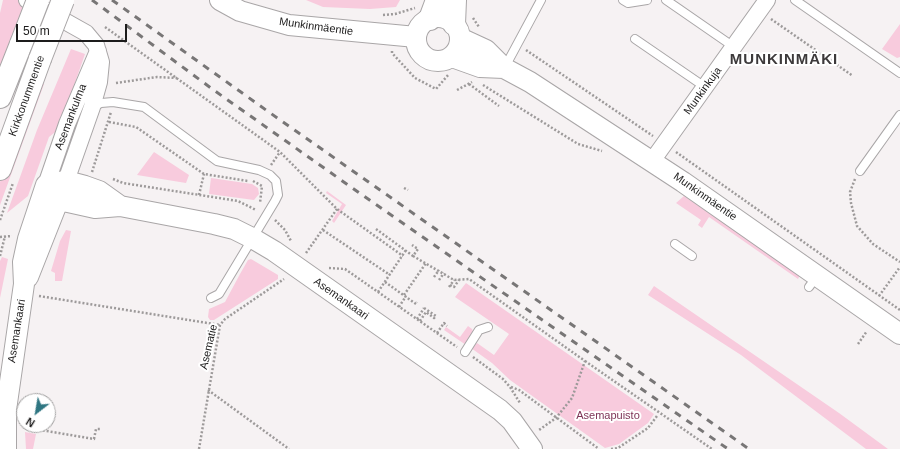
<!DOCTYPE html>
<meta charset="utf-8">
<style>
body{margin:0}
#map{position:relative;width:900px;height:449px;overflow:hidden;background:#f6f2f3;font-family:Helvetica,sans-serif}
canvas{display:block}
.north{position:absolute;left:16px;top:393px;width:40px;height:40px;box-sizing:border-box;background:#fff;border:1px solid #a5a4a4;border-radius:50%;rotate:211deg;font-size:11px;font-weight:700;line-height:16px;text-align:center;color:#1d1c1c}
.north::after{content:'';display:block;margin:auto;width:14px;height:18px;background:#2f7682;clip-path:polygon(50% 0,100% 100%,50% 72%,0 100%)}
.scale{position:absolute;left:16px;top:24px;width:111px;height:18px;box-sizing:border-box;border:2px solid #1d1c1c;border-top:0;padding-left:5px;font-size:12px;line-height:14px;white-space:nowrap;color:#1d1c1c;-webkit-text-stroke:3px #fff;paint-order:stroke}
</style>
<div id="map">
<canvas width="900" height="449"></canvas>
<div class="north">N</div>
<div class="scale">50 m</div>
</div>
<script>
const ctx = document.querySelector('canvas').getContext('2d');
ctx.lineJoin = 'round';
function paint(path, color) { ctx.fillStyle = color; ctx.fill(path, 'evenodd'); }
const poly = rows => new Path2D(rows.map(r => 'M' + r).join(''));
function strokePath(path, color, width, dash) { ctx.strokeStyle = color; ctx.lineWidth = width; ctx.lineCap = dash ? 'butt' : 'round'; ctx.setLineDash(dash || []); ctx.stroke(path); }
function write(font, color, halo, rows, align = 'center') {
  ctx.font = font + ' Helvetica,sans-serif'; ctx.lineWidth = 4; ctx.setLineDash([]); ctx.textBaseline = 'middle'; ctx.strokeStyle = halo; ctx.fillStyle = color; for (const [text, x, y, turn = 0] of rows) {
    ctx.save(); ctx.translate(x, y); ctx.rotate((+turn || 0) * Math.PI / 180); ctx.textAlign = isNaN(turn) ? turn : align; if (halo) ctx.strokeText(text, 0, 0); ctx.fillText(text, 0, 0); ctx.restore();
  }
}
paint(poly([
 [3,0,38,0,11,55,0,65,0,13],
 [306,0,400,0,396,7,370,9,323,7],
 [900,24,900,57,897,58,882,49],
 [71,49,85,54,59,129,49,137,28,196,7,213,37,130],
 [36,81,44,84,0,205,0,182],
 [154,152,189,175,186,183,137,175],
 [211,178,252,184,258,188,259,194,254,200,209,194],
 [327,191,346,205,334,223,332,221,342,204,326,193],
 [684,196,800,275,798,279,709,217,702,228,698,225,701,220,676,203],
 [66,230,71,231,62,281,55,281,55,273,51,271,60,241],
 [2,257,8,259,0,298,0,261],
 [251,259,278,275,278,279,214,320,210,320,208,317,209,309,225,302,240,274,248,260],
 [466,283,654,414,648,423,619,444,605,448,510,380,492,363,471,348,477,343,494,355,509,334,455,297],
 [654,286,839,413,888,449,866,449,741,355,648,295],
 [468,326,472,329,474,334,466,345,444,330,446,327,460,337],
 [25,432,36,434,33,449,26,449]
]), '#f8cbdd');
const service = poly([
 [623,0,628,3,647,0],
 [666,0,734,47],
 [795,0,900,73],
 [635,39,705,87],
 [505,67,541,0],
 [93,107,101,103,113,102,144,107,217,161,259,170,270,175,276,181,278,195,275,201,219,294,211,298],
 [860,171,900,115],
 [675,244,692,256],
 [809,287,817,276],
 [465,352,479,330,488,327]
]);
const minor = poly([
 [27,0,86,33,96,45,101,62,99,82,92,107,66,181],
 [652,161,767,0],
 [46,185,67,124,98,51]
]);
const tertiary = poly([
 [220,0,240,11,289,25,416,37],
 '416 39a22 22 0 1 1 44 0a22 22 0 1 1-44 0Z',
 [460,38,486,50,504,68,530,82,683,182,900,334],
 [452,57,480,67,504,68],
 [53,183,66,181,85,186,99,191,120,206],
 [46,185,59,200,95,208,120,206,214,224,234,229,252,238,274,251,500,410,512,421,532,449],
 [28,277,66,181],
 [6,449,6,410,24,284,23,262,28,239,46,185]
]);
const secondary = poly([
 [430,19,437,0],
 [454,24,455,0],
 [0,97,21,44],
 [0,169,40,59]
]);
strokePath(service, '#a9a6a7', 10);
strokePath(minor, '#a9a6a7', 18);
strokePath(tertiary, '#a9a6a7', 22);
strokePath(secondary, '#a9a6a7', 24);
strokePath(poly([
 [383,15,395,14,415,8],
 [473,18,479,27],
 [771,19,853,76],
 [105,27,280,152,337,209,403,256],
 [526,50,653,136],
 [392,51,392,53,415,78,436,89,449,74],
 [116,83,157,77,177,78],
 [469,84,499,106],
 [483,85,578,144,602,151],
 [457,90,472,82],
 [109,122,136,127,204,174,248,181],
 [676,152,900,310],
 [271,165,280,152],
 [92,172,111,112],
 [113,179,123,183,238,201,256,210],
 [855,179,850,192,851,203,857,226,873,244,900,262],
 [253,181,262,186,260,203],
 [404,188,408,190],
 [199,195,204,174],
 [0,220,13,183],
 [275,220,285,230,291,241],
 [376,229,413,256,418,249,412,245],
 [323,230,390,275],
 [0,237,12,236],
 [306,253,337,209],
 [0,256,5,236],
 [413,256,454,280,469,279,585,361,572,398,556,418,539,430],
 [329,268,345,269,457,347],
 [434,277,439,270],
 [439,280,444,273],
 [385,282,416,304,417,302],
 [450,285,454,287,459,280],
 [449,287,454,280],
 [378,292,406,250],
 [404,295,426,263],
 [39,296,220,325],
 [879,296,900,267],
 [399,307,406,296],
 [417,319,424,308],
 [420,321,426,312,434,318,436,316,424,308],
 [437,333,444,323,447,326],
 [858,344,867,331],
 [473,357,503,379,510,387,520,403],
 [585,361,712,449],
 [511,387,519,390,599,449],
 [208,390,289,449],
 [23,427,94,439,96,429,100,429],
 [199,449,220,325,225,319,284,279],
 [611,449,618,448,648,428,657,416]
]), '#9d9a9a', 2.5, [2, 2]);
strokePath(service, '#fff', 8);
strokePath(minor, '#fff', 16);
strokePath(tertiary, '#fff', 20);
strokePath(secondary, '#fff', 22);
strokePath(poly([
 [92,0,215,91,358,192,728,449],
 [112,0,266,110,749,449]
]), '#787676', 3, [7, 7]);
const secondaryBridge = poly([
 [21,44,38,0],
 [40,59,63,0]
]);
strokePath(secondaryBridge, '#a9a6a7', 24, []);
strokePath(secondaryBridge, '#fff', 22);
write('11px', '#1d1c1c', '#fff', [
 ["Munkinmäentie",316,27,8],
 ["Munkinkuja",703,91,-54],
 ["Kirkkonummentie",27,96,-70],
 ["Asemankulma",71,117,-69],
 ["Munkinmäentie",705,197,35],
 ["Asemankaari",341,299,35],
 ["Asemankaari",17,331,-81],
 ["Asematie",209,347,-77]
]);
write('11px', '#7d3356', '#fff', [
 ["Asemapuisto",608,416]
]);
ctx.letterSpacing = '1px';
write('bold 15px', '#3d3a3b', '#fff', [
 ["MUNKINMÄKI",784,60]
]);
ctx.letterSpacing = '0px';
</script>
